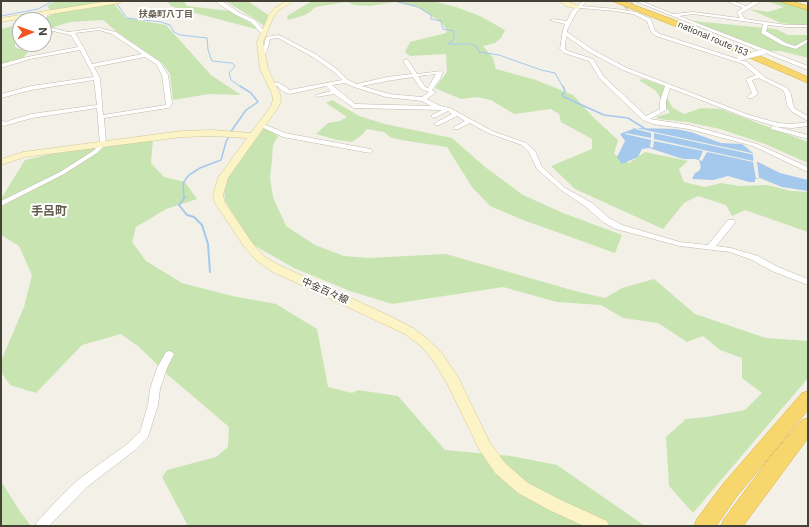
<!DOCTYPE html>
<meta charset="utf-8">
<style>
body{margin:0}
#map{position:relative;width:809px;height:527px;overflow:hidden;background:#f2f0e7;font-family:Inter,sans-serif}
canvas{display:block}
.frame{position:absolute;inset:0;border:2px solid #454136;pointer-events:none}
.north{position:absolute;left:12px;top:12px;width:40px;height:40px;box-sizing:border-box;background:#fff;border:1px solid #b5b3af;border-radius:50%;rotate:88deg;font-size:11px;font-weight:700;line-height:16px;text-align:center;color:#454136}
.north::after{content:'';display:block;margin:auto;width:14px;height:18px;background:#f05420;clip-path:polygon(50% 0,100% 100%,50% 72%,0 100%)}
</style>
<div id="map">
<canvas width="809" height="527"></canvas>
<div class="frame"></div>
<div class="north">N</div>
</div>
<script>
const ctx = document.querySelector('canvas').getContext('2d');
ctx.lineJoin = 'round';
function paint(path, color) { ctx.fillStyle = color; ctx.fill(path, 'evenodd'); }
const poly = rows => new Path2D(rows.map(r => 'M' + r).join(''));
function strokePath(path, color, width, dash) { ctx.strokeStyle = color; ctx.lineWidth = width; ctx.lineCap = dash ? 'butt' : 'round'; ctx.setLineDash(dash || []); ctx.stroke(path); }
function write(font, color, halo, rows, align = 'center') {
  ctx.font = font + ' Inter,"Noto Sans JP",sans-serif'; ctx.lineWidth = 4; ctx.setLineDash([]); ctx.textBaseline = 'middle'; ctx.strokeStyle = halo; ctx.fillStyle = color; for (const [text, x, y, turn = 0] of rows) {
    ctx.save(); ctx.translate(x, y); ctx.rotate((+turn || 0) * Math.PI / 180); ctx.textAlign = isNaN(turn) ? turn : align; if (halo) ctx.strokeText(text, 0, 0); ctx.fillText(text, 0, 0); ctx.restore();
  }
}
paint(poly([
 [56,1,115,1,115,5,126,18,166,25,211,75,241,95,209,94,173,100,170,74,162,63,117,32,103,20,70,22,54,27,53,34,44,35,44,20,41,20,53,14,47,6],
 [167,1,184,1,187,6,230,11,257,27,256,29,183,10,171,6],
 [231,1,251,1,249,2,268,15,264,26,258,21,227,2],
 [312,1,433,1,456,7,480,16,505,30,501,38,495,43,483,46,493,58,496,69,536,80,573,95,594,118,618,140,614,154,629,163,645,152,688,161,679,169,684,182,705,187,721,183,739,186,767,185,791,191,808,192,808,232,745,210,732,216,726,205,698,196,684,203,663,229,575,189,551,166,592,149,592,139,561,122,559,114,551,109,514,114,491,100,477,97,461,99,435,88,447,72,446,54,410,56,405,52,410,42,446,33,447,30,442,23,418,7,395,2,370,6,354,5,347,2,315,7,310,12,305,15,288,20,287,16],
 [766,1,779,1,808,9,808,26,781,23,749,9,768,12,784,7],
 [693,21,776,29,788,35,808,35,808,58,781,51,771,51,692,22],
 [20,24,20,39,15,40,15,47,28,52,24,57,1,65,1,29],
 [643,79,670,88,666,96,673,108,684,114,701,108,721,109,808,142,808,163,765,144,720,129,687,122,659,119,656,117,670,113,656,91,639,80],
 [332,100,359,116,385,124,452,138,485,167,523,195,563,213,622,235,615,253,523,220,490,206,472,187,447,147,401,140,390,137,384,132,367,129,363,134,352,142,337,140,316,134,328,123,340,121,347,117,326,103],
 [264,128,270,131,278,136,273,145,272,159,270,177,273,197,286,226,315,245,344,256,368,258,446,254,575,291,605,298,622,288,654,279,695,314,766,338,808,341,808,378,693,513,669,486,666,437,686,419,707,417,745,410,762,393,742,378,742,358,720,350,703,336,687,342,658,323,623,318,601,305,557,302,503,287,392,304,350,291,294,268,252,244,225,201,224,187,227,177],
 [153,140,151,163,164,177,185,182,197,199,166,209,136,227,132,242,146,261,182,283,232,296,276,304,317,329,328,387,352,393,358,390,398,396,445,450,511,456,557,465,645,526,188,526,162,477,167,470,216,457,228,447,229,427,168,375,139,347,121,334,82,345,36,393,10,385,1,372,1,361,24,307,32,275,19,246,1,235,1,199,25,160,68,150],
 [1,481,19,510,31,526,1,526]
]), '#c8e5b1');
paint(poly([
 [635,128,676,129,691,132,721,143,742,144,753,153,753,159,758,162,780,173,808,180,808,191,782,187,760,178,755,179,755,182,749,182,728,176,713,180,692,179,695,173,699,171,701,167,699,160,694,159,683,159,649,148,642,149,638,157,622,164,617,157,625,141,620,134]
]), '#a5c8ed');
paint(poly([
 [636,128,756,154,759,178,756,178,753,162,707,152,702,161,699,160,703,151,654,141,653,148,650,147,651,140,625,134,626,133,651,138,651,133,635,129],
 [654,133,755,155,753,161,654,139]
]), '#f2f0e7');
strokePath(poly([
 [117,1,117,4,127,18,161,22,170,25,174,32,180,35,207,38,208,50,212,61,232,63,235,66,229,73,231,80,241,87],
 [394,1,418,7,431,15,431,19,441,21,443,29,454,31,454,39,448,44,470,44,477,47,479,52,499,55,541,70,555,73,563,87],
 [1,16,38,9,53,1]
]), '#a5c8ed', 1);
strokePath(poly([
 [563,86,565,91,562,95,564,97,604,115,628,118,644,128],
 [184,198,183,183,189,175,200,168,221,160,226,142,232,130,246,110,258,102,251,93,240,86]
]), '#a5c8ed', 1.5);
strokePath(poly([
 [185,197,179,205,187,215,194,217,202,225,208,244,210,272]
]), '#a5c8ed', 2);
strokePath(poly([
 [625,8,632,2]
]), '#cfcdc4', 5, [5, 2.5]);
const street = poly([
 [217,1,222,1,240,13,255,20,265,32,261,33,251,22,236,15,217,3,217,1],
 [583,1,587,1,582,6,616,9,636,12,651,19,655,31,660,34,747,62,766,78,787,88,791,94,793,105,795,109,808,116,808,121,791,111,787,105,785,94,783,90,759,78,752,80,758,94,752,98,748,98,748,96,752,93,746,79,756,75,743,64,656,36,651,32,647,21,633,14,616,11,580,8,576,13,567,30,567,32,593,50,627,68,749,115,778,123,792,124,808,122,808,126,792,128,778,127,745,117,670,88,666,101,666,110,650,119,689,125,757,144,808,167,808,172,753,146,689,129,653,124,643,120,600,79,589,61,564,53,560,49,563,30,565,24,550,20,552,19,567,21,572,11,583,1],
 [566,36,589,52,623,70,665,86,660,101,660,109,646,116,604,77,593,59,568,51,565,49,566,36],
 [635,1,641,1,673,14,693,12,740,18,737,12,743,8,726,1,732,1,746,6,754,1,758,1,759,3,741,13,745,19,787,25,808,25,808,27,787,27,768,25,766,31,786,43,795,46,808,39,808,42,796,49,782,45,761,33,763,24,693,14,679,16,808,66,808,70,635,1],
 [45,12,49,13,46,18,48,27,68,32,99,28,116,32,160,62,168,75,172,103,170,107,168,108,104,118,106,144,97,153,64,174,1,206,1,201,60,172,93,151,100,144,97,108,32,118,4,126,1,125,1,120,5,122,31,114,97,105,94,80,31,90,1,98,1,94,31,86,94,77,80,50,30,59,1,68,1,64,27,57,78,47,71,35,44,29,44,20,42,20,42,18,45,12],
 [99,30,112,34,142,54,92,64,84,48,75,33,99,30],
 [145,57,156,64,162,75,166,105,103,115,100,78,94,67,145,57],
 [279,35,317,55,338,70,348,80,357,84,387,77,412,74,403,61,406,59,408,60,417,74,442,71,443,72,440,79,432,90,436,92,427,99,440,106,450,108,492,131,526,143,535,151,542,167,565,188,592,203,609,218,622,225,680,242,708,245,728,220,734,220,735,222,734,224,716,246,731,248,758,256,778,267,808,279,808,285,772,271,752,260,730,252,680,246,616,229,603,222,586,207,561,190,537,169,529,152,522,145,488,133,470,123,458,129,454,129,454,127,465,121,457,116,439,125,435,125,435,123,452,114,448,111,434,118,432,117,432,115,442,110,354,108,334,94,316,97,316,95,331,91,326,86,290,94,284,92,277,86,268,85,268,83,270,82,279,83,290,90,342,80,334,72,313,57,278,38,270,39,267,51,264,56,260,56,259,55,263,51,266,37,279,35],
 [436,74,428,88,425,87,418,76,436,74],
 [413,77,421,89,429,92,422,97,389,94,362,86,387,81,413,77],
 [345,83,354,87,386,97,422,101,431,106,355,104,332,85,345,83],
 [261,123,285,133,370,149,373,151,370,153,283,137,259,126,259,124,261,123],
 [773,126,808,135,808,139,771,129,771,127,773,126],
 [169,351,172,352,174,354,167,368,160,389,158,405,148,437,135,450,87,487,49,526,35,526,37,522,61,496,79,479,127,444,140,432,148,405,150,389,157,368,166,352,169,351]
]);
const secondary = poly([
 [109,1,123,1,120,3,1,22,1,18,109,1],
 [286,1,293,1,279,10,274,16,263,42,268,69,280,94,281,100,279,106,228,178,223,195,225,203,253,244,265,257,279,265,392,317,413,328,430,341,442,353,458,377,490,443,505,463,528,483,561,500,607,521,609,526,584,526,549,510,518,493,495,473,480,451,447,383,432,359,422,347,405,334,271,271,257,261,245,248,215,203,213,195,218,178,247,138,213,136,182,137,40,155,25,157,1,165,1,159,23,152,182,131,213,130,251,133,271,106,273,100,272,94,260,69,257,42,269,15,275,8,286,1],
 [559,1,566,1,581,7,578,9,566,6,559,1]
]);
const highway = poly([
 [612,1,623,1,693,27,808,77,808,83,687,31,612,1],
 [778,1,791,1,808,6,808,10,778,1],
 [808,391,808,410,737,496,716,526,694,526,697,519,723,484,802,393,808,391],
 [808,418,808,438,743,526,721,526,724,519,771,456,802,420,808,418]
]);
strokePath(street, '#bdb9aa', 1);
strokePath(secondary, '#d0c798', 1);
strokePath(highway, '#d6ad3d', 1);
paint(street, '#fff');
paint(secondary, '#fcf4c7');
paint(highway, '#f7d76d');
const streetBridge = poly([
 [740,58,763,52]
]);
strokePath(streetBridge, '#bdb9aa', 5.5, []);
strokePath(streetBridge, '#fff', 5);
write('bold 9px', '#67604e', '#fff', [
 ["扶桑町八丁目",166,14]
]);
write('9px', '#454136', '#fff', [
 ["national route 153",713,39,23]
]);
write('10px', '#454136', '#fff', [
 ["中金百々線",325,291,24]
]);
write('bold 12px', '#67604e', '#fff', [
 ["手呂町",49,211]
]);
</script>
